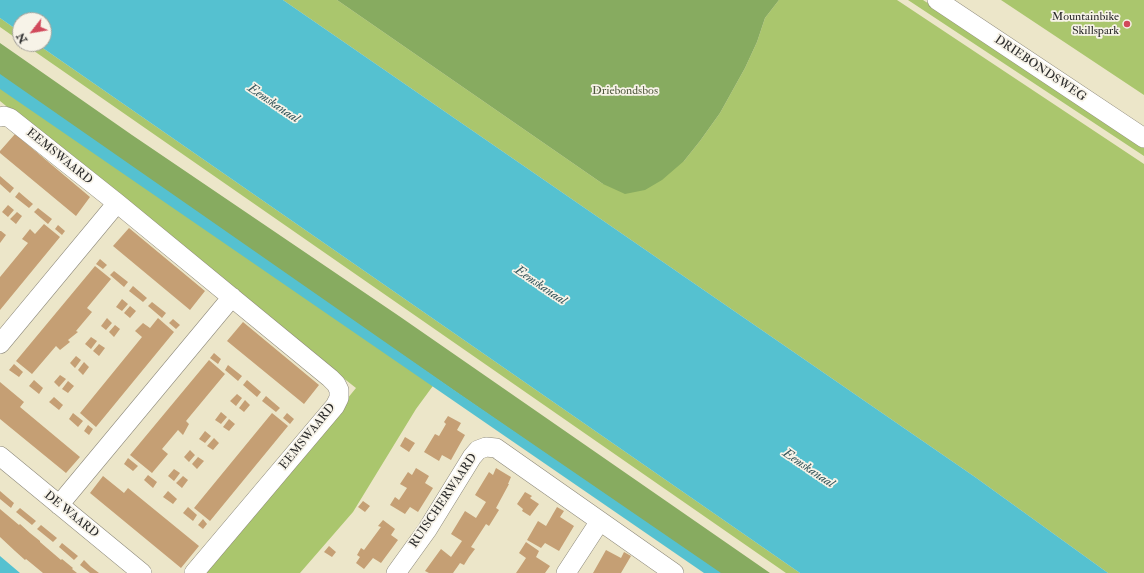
<!DOCTYPE html>
<style>
body{margin:0}
#map{position:relative;width:1144px;height:573px;overflow:hidden;background:#ece6c9;font-family:"IM FELL Double Pica",serif}
canvas{display:block}
.north{position:absolute;left:12px;top:12px;width:40px;height:40px;box-sizing:border-box;background:#f7f3e8;border:1px solid #a5a39c;border-radius:50%;rotate:239deg;font-size:11px;font-weight:700;line-height:16px;text-align:center;color:#2b2b2b}
.north::after{content:'';display:block;margin:auto;width:14px;height:18px;background:#d1495b;clip-path:polygon(50% 0,100% 100%,50% 72%,0 100%)}
</style>
<div id="map">
<canvas width="1144" height="573"></canvas>
<div class="north">N</div>
</div>
<script>
const ctx = document.querySelector('canvas').getContext('2d');
ctx.lineJoin = 'round';
function paint(path, color) { ctx.fillStyle = color; ctx.fill(path, 'evenodd'); }
const poly = rows => new Path2D(rows.map(r => 'M' + r).join(''));
function strokePath(path, color, width, dash) { ctx.strokeStyle = color; ctx.lineWidth = width; ctx.lineCap = dash ? 'butt' : 'round'; ctx.setLineDash(dash || []); ctx.stroke(path); }
function write(font, color, halo, rows, align = 'center') {
  ctx.font = font + ' "IM FELL Double Pica",serif'; ctx.lineWidth = 3.5; ctx.setLineDash([]); ctx.textBaseline = 'middle'; ctx.strokeStyle = halo; ctx.fillStyle = color; for (const [text, x, y, turn = 0] of rows) {
    ctx.save(); ctx.translate(x, y); ctx.rotate((+turn || 0) * Math.PI / 180); ctx.textAlign = isNaN(turn) ? turn : align; if (halo) ctx.strokeText(text, 0, 0); ctx.fillText(text, 0, 0); ctx.restore();
  }
}
paint(poly([
 [283,0,337,0,603,184,684,161,700,141,720,113,745,68,757,42,765,18,779,0,897,0,1144,164,1144,573,1108,573,975,477],
 [908,0,923,0,1076,101,1144,147,1144,156],
 [1001,0,1144,0,1144,95],
 [0,18,20,32,20,41,0,27],
 [24,44,37,44,800,573,786,573],
 [0,77,438,379,416,409,353,512,300,573,205,573,356,388,220,281,0,101]
]), '#aac66d');
paint(poly([
 [337,0,779,0,765,18,757,42,745,68,720,113,700,141,684,161,662,180,645,190,625,194,603,184],
 [0,43,132,135,399,316,770,573,718,573,0,77]
]), '#87ab60');
paint(poly([
 [0,0,283,0,975,477,1108,573,800,573,37,44,44,44,44,20,20,20,20,32,0,18],
 [0,74,454,390,721,573,704,573,0,89],
 [0,556,20,573,0,573]
]), '#55c1d0');
paint(poly([
 [15,134,90,197,76,216,0,153,0,151],
 [0,176,14,188,10,193,0,184],
 [19,192,33,204,29,208,15,197],
 [8,205,14,210,8,217,2,212],
 [38,208,52,219,48,224,34,212],
 [17,212,22,216,16,224,10,219],
 [44,224,60,237,0,310,0,277,28,243,22,239,30,229,35,234],
 [58,225,65,231,62,235,55,229],
 [129,228,205,291,190,310,113,246],
 [0,231,1,231,6,235,0,243],
 [100,259,107,265,103,269,96,264],
 [95,266,111,279,87,308,92,312,76,331,78,332,68,340,70,342,60,350,56,346,32,374,16,361],
 [114,271,128,282,124,287,110,275],
 [133,286,147,298,143,302,129,291],
 [122,299,128,304,122,311,116,307],
 [152,302,166,313,162,318,148,306],
 [130,306,136,311,130,318,124,313],
 [107,318,112,323,106,330,101,326],
 [158,318,174,332,96,427,80,413,142,337,135,331,143,323,150,328],
 [173,319,180,325,176,329,169,323],
 [243,322,319,385,304,404,227,341],
 [115,325,120,329,114,337,109,332],
 [91,337,97,341,91,349,85,344],
 [99,344,105,348,99,356,93,351],
 [214,353,221,359,218,364,210,358],
 [76,356,81,360,75,368,70,363],
 [209,360,225,374,186,421,189,424,183,435,178,430,162,449,168,454,152,473,130,455],
 [84,362,89,367,83,375,78,370],
 [14,364,23,372,19,377,9,370],
 [228,365,242,376,238,381,225,370],
 [60,375,66,379,59,387,54,382],
 [34,380,43,388,39,394,29,386],
 [247,380,261,392,257,397,243,385],
 [68,381,74,386,68,393,62,389],
 [0,382,24,402,20,407,80,457,66,473,0,419],
 [237,394,242,398,236,406,230,401],
 [266,396,280,408,276,412,262,401],
 [54,397,63,405,59,410,49,402],
 [245,400,250,405,244,412,239,408],
 [221,412,227,417,221,424,215,420],
 [73,413,83,421,78,427,69,419],
 [272,413,288,426,210,521,194,508],
 [287,413,294,419,290,424,283,418],
 [448,416,461,423,457,430,465,435,451,460,442,455,439,461,424,452,435,434,439,436,446,424,444,422],
 [229,419,235,424,229,431,223,427],
 [88,425,93,429,89,435,84,431],
 [205,431,211,436,205,443,199,439],
 [405,437,415,443,409,452,400,446],
 [214,438,219,443,213,450,207,446],
 [190,450,195,455,189,462,184,457],
 [198,457,204,461,197,469,192,464],
 [128,458,138,466,133,471,124,464],
 [416,468,429,476,425,483,433,488,418,512,410,507,405,514,390,505,395,497,399,500,407,488,400,484,408,472,412,475],
 [496,468,511,477,508,484,509,484,496,508,499,510,489,526,486,524,471,547,475,549,469,557,464,565,460,563,453,573,429,573,425,571,441,549,451,557,462,541,451,534,465,511,476,518,486,502,475,495,489,472,493,475],
 [174,469,180,473,174,481,168,476],
 [148,475,157,482,153,488,144,480],
 [103,476,124,493,128,488,199,546,181,568,90,493],
 [183,476,188,480,182,488,176,483],
 [0,491,14,503,11,508,0,499],
 [168,491,177,499,173,504,163,497],
 [525,492,532,496,530,498,539,504,530,516,522,511,523,509,517,504],
 [363,501,370,506,365,512,358,507],
 [188,507,197,515,193,521,183,513],
 [557,507,564,511,560,517,574,526,559,551,545,543,541,548,527,540,538,521,546,526],
 [20,508,36,521,32,525,16,512],
 [0,509,19,525,20,524,30,533,40,541,40,542,61,560,62,559,73,568,72,569,77,573,43,573,26,559,25,560,15,551,0,537],
 [203,519,207,524,203,529,198,525],
 [383,520,395,529,391,535,398,540,381,563,373,558,364,569,356,563,360,557,357,555,361,548,364,550,381,527,378,526],
 [41,525,57,538,53,542,37,529],
 [526,542,539,551,536,557,550,566,545,573,516,573,526,558,519,553],
 [62,543,78,556,74,560,59,547],
 [329,546,336,552,332,557,324,552],
 [606,550,621,558,624,552,631,556,621,573,593,573],
 [84,560,91,567,99,573,90,573,80,565]
]), '#c59f74');
const minor = poly([
 [937,0,1144,138],
 [0,117,4,116,10,118,117,203,330,378,336,384,339,390,339,398,335,406,194,573],
 [0,344,117,203],
 [0,456,142,573],
 [59,505,232,297],
 [396,573,427,530,472,457,478,450,486,447,496,448,674,573],
 [566,573,600,521]
]);
strokePath(minor, '#8c887a', 20);
strokePath(minor, '#fff', 19);
for (const [x, y, r, color] of [
 [1127,24,4,"#d1495b"]
]) { const dot = new Path2D(); dot.arc(x, y, r, 0, 2 * Math.PI); ctx.fillStyle = color; ctx.fill(dot); strokePath(dot, '#f7f3e8', 1.5); }
write('12px', '#2b2b2b', '#f7f3e8', [
 ["Mountainbike",1119,17],
 ["Skillspark",1119,31]
], 'right');
write('12px', '#2b2b2b', '#f7f3e8', [
 ["DRIEBONDSWEG",1040,69,34],
 ["EEMSWAARD",59,157,39],
 ["EEMSWAARD",308,437,-51],
 ["RUISCHERWAARD",444,501,-56],
 ["DE WAARD",71,515,39]
]);
write('12px', '#515a3f', '#f7f3e8', [
 ["Driebondsbos",625,91]
]);
write('italic 13px', '#38585d', '#f7f3e8', [
 ["Eemskanaal",273,104,34],
 ["Eemskanaal",540,286,34],
 ["Eemskanaal",808,469,34]
]);
</script>
